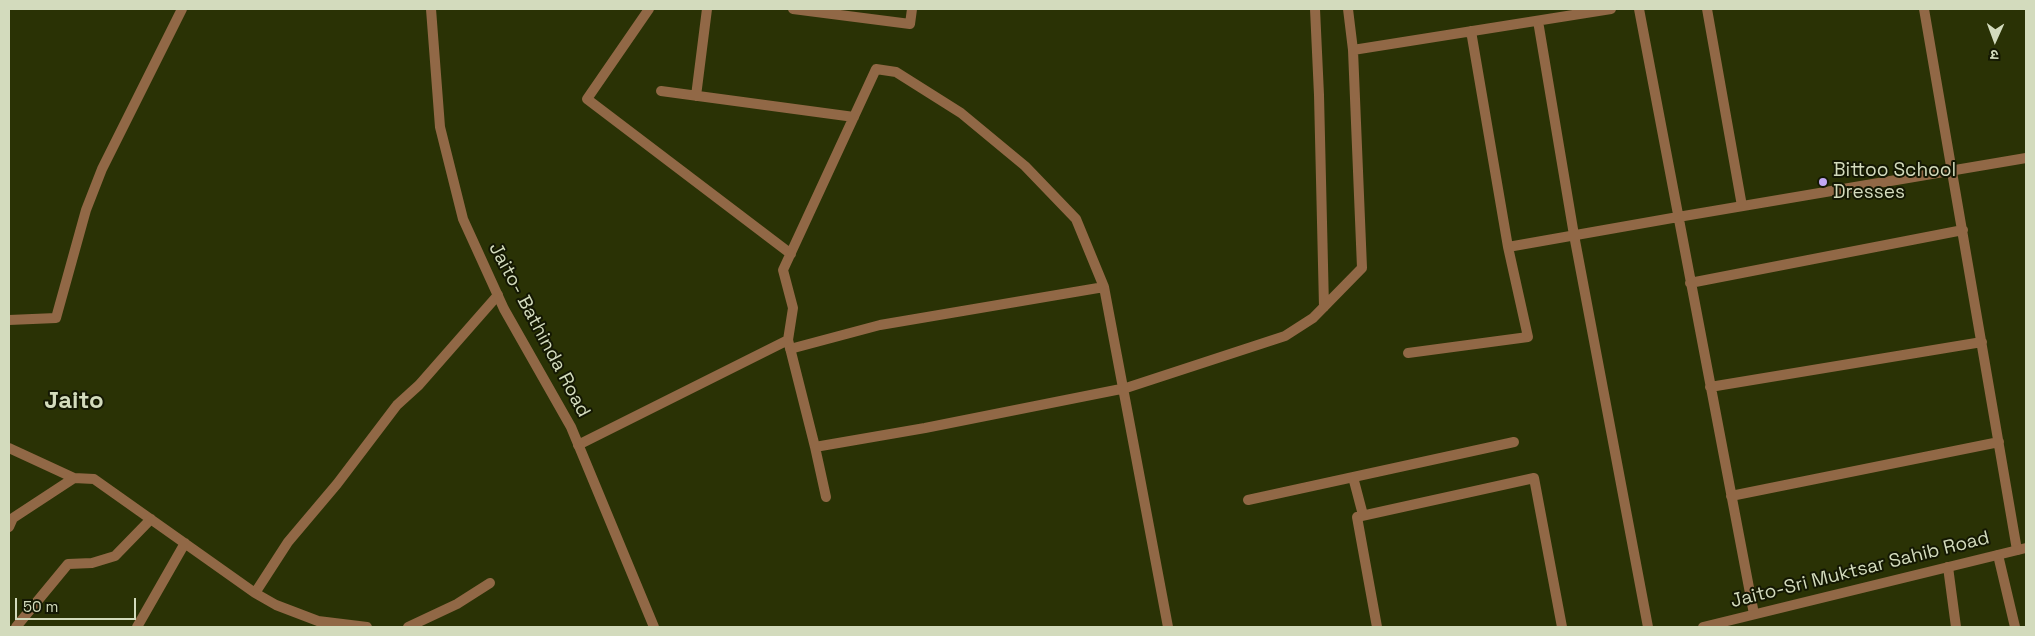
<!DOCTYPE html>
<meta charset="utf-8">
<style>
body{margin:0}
#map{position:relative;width:2035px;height:636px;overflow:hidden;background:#2a3205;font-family:"Space Grotesk","Noto Sans Devanagari",sans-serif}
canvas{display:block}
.frame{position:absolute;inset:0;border:10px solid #d3dbbd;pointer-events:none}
.north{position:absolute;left:1970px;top:15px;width:50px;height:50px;-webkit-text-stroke:4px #141803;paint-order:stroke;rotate:182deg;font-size:14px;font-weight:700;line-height:20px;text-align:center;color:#d3dbbd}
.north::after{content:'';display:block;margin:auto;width:18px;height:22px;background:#d3dbbd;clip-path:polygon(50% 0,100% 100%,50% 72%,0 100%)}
.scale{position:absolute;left:15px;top:598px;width:121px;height:22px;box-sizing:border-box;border:2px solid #d3dbbd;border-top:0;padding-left:6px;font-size:15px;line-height:18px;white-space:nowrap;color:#d3dbbd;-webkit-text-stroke:4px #141803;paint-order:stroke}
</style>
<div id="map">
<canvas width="2035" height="636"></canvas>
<div class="frame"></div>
<div class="north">उ</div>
<div class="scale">50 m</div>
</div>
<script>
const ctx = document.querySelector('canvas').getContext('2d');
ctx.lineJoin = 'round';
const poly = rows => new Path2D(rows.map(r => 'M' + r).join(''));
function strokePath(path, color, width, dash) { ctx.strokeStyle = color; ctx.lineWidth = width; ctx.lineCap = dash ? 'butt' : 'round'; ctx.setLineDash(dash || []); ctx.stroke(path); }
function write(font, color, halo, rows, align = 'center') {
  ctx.font = font + ' "Space Grotesk",sans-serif'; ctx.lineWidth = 4; ctx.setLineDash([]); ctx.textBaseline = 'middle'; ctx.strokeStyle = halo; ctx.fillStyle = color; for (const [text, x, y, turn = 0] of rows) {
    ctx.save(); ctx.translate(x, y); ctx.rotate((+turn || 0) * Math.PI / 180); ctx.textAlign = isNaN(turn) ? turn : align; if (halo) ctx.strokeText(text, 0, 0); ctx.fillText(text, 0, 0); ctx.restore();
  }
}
strokePath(poly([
 [649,9,587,99,791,254],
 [793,9,910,24,912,9],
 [1315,9,1319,95,1324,307],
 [1348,9,1353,50,1611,9],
 [1639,9,1754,614],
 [1707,9,1742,206],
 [1924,9,2017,550],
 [1538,21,1574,235,1648,627],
 [1471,31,1508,247],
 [661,91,854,117],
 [696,96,707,9],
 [1690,283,1963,230],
 [9,320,56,318,86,210,102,169,182,9],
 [788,340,793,308,783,270,876,69,896,72,961,113,1025,166,1076,219,1104,287],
 [790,349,880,325,1104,287,1168,627],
 [1408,353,1528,337,1508,247,1678,217,2026,158],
 [1710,387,1982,342],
 [578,445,788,340,815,447],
 [9,448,74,478,94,479,255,593,288,542,337,484,397,405,419,385,498,295],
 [1353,477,1363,515],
 [1731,496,1999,442],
 [826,497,815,447,925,428,1126,388,1285,336,1313,318,1362,268,1353,50],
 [1248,500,1514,442],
 [9,527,13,518,74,478],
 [1998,555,2015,627],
 [1948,567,1956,627],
 [255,593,276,605,318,621,367,627],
 [16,627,68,564,92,563,115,556,151,519],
 [137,627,185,543],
 [408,627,457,604,490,583],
 [1377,627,1357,517,1534,478,1562,627]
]), '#916846', 10);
strokePath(poly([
 [431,9,440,127,463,219,504,309,571,427,654,627],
 [1703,627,2026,548]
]), '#916846', 10);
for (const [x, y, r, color] of [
 [1823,182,5,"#c2a8f3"]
]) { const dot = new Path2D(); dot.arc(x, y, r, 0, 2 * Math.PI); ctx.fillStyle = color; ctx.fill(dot); strokePath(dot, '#141803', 2); }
write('19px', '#d3dbbd', '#141803', [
 ["Bittoo School",1833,171],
 ["Dresses",1833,193]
], 'left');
write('19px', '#d3dbbd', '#141803', [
 ["Jaito- Bathinda Road",539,330,62],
 ["Jaito-Sri Muktsar Sahib Road",1860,570,-14]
]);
write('bold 24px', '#d3dbbd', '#141803', [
 ["Jaito",74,401]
]);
</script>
